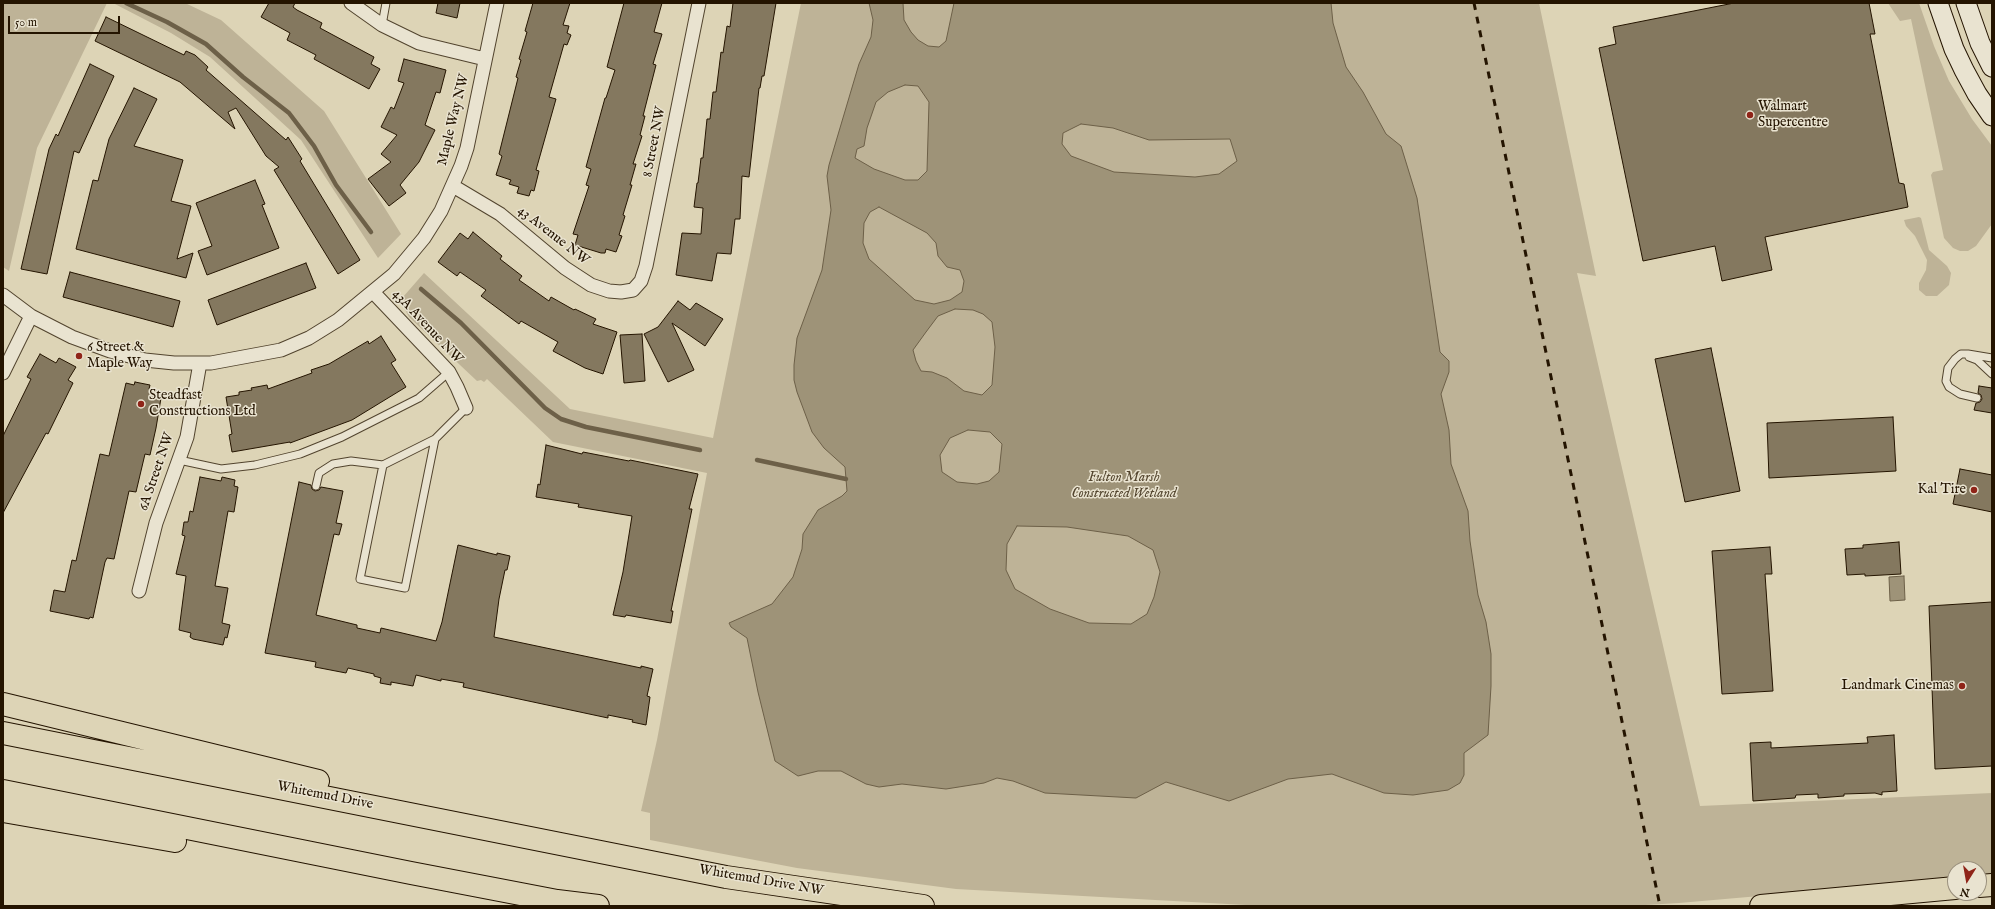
<!DOCTYPE html>
<style>
body{margin:0}
#map{position:relative;width:1995px;height:909px;overflow:hidden;background:#ddd4b6;font-family:"IM FELL English",serif}
canvas{display:block}
.frame{position:absolute;inset:0;border:4px solid #241400;pointer-events:none}
.north{position:absolute;left:1947px;top:861px;width:40px;height:40px;box-sizing:border-box;background:#e9e3d0;border:1px solid #9a907d;border-radius:50%;rotate:191deg;font-size:11px;font-weight:700;line-height:16px;text-align:center;color:#241400}
.north::after{content:'';display:block;margin:auto;width:14px;height:18px;background:#8f2418;clip-path:polygon(50% 0,100% 100%,50% 72%,0 100%)}
.scale{position:absolute;left:8px;top:16px;width:112px;height:18px;box-sizing:border-box;border:2px solid #241400;border-top:0;padding-left:5px;font-size:12px;line-height:14px;white-space:nowrap;color:#241400;-webkit-text-stroke:3px #e9e3d0;paint-order:stroke}
</style>
<div id="map">
<canvas width="1995" height="909"></canvas>
<div class="frame"></div>
<div class="north">N</div>
<div class="scale">50 m</div>
</div>
<script>
const ctx = document.querySelector('canvas').getContext('2d');
ctx.lineJoin = 'round';
function paint(path, color) { ctx.fillStyle = color; ctx.fill(path, 'evenodd'); }
const poly = rows => new Path2D(rows.map(r => 'M' + r).join(''));
function strokePath(path, color, width, dash) { ctx.strokeStyle = color; ctx.lineWidth = width; ctx.lineCap = dash ? 'butt' : 'round'; ctx.setLineDash(dash || []); ctx.stroke(path); }
function write(font, color, halo, rows, align = 'center') {
  ctx.font = font + ' "IM FELL English",serif'; ctx.lineWidth = 3; ctx.setLineDash([]); ctx.textBaseline = 'middle'; ctx.strokeStyle = halo; ctx.fillStyle = color; for (const [text, x, y, turn = 0] of rows) {
    ctx.save(); ctx.translate(x, y); ctx.rotate((+turn || 0) * Math.PI / 180); ctx.textAlign = isNaN(turn) ? turn : align; if (halo) ctx.strokeText(text, 0, 0); ctx.fillText(text, 0, 0); ctx.restore();
  }
}
paint(poly([
 [3,3,107,3,37,148,9,271,3,267],
 [113,3,185,3,221,20,324,111,401,234,378,258,301,140,210,57,171,33],
 [801,3,1539,3,1596,276,1577,273,1700,806,1992,793,1992,875,1979,877,1979,869,1955,869,1955,879,1679,903,1629,906,1264,906,956,889,797,868,650,840,650,813,641,811,657,740,707,473,553,442,487,379,484,382,481,380,477,381,409,317,403,306,403,297,424,273,570,409,713,438],
 [1888,3,1919,3,1934,46,1949,81,1972,119,1992,146,1992,224,1976,246,1968,251,1960,251,1953,248,1944,238,1931,175,1933,172,1943,170,1911,19,1900,21],
 [1919,217,1921,218,1929,250,1947,266,1951,273,1949,285,1937,296,1926,296,1919,290,1919,283,1926,270,1927,260,1915,236,1906,226,1904,220]
]), '#beb397');
const water = poly([
 [869,3,903,3,904,20,911,32,918,40,928,46,939,47,946,41,954,3,1331,3,1333,23,1346,67,1363,92,1386,134,1401,146,1417,198,1440,352,1449,361,1449,372,1441,394,1449,430,1451,464,1468,511,1470,541,1478,595,1486,622,1491,654,1491,686,1488,735,1464,753,1464,775,1460,783,1448,790,1413,795,1384,793,1332,774,1288,779,1229,801,1166,782,1136,798,1045,793,1013,781,997,778,984,783,946,789,902,784,879,787,866,784,841,771,818,771,798,776,775,761,758,692,747,638,731,627,729,623,772,604,793,577,802,549,803,534,818,510,842,496,847,491,845,467,824,448,812,432,797,392,794,380,794,365,797,338,822,270,831,210,827,176,829,165,859,64,871,37,873,20,869,3],
 [905,85,918,86,929,102,927,171,918,180,905,180,874,169,855,158,857,149,864,146,867,128,876,102,888,92,905,85],
 [1081,124,1113,128,1149,140,1230,139,1237,161,1219,174,1195,177,1114,172,1071,156,1062,144,1063,133,1081,124],
 [879,207,927,233,936,243,938,256,947,267,960,270,964,281,962,292,950,300,934,304,915,300,869,259,863,243,864,223,870,212,879,207],
 [955,309,973,310,983,314,992,322,995,347,992,385,982,395,964,391,947,378,932,372,921,371,916,361,913,350,926,332,938,316,955,309],
 [968,430,990,432,1002,444,999,472,989,481,977,484,957,482,942,472,940,455,950,438,968,430],
 [1017,526,1067,527,1128,536,1153,550,1160,572,1154,597,1147,614,1131,624,1089,623,1050,609,1015,589,1006,570,1007,544,1017,526],
 [1904,576,1905,600,1890,601,1889,577,1904,576]
]);
paint(water, '#9e9378');
strokePath(water, '#6d6048', 1);
strokePath(poly([
 [126,3,167,22,206,44,243,77,289,113,314,146,336,185,371,232],
 [421,289,461,323,545,408,561,419,586,427,700,450],
 [757,460,846,479]
]), '#6d6048', 4.5);
const building = poly([
 [269,3,295,3,293,7,297,10,322,23,320,28,374,57,371,64,380,69,369,89,314,59,316,55,287,40,290,33,261,17,269,3],
 [438,3,460,3,457,18,436,13,438,3],
 [533,3,570,3,563,25,569,26,567,33,571,35,567,45,564,44,549,97,556,99,536,170,539,171,534,191,531,190,529,196,517,193,519,187,509,184,511,180,496,175,502,156,499,154,518,78,516,77,521,60,519,59,527,32,525,31,533,3],
 [624,3,662,3,654,32,662,34,653,64,656,65,643,116,645,116,640,135,642,136,633,164,636,164,630,185,632,185,623,215,625,216,619,235,622,236,616,252,606,249,605,253,601,253,575,245,578,235,573,234,589,186,586,185,591,169,586,167,605,98,606,98,615,70,607,67,624,3],
 [733,3,776,3,764,76,762,76,760,88,759,88,749,177,742,176,740,219,735,219,731,254,717,253,712,281,676,275,682,233,701,234,703,208,694,207,697,183,698,183,701,158,703,158,707,119,710,119,713,92,716,92,721,52,723,53,727,26,730,27,733,3],
 [1734,3,1869,3,1875,34,1870,34,1899,183,1904,184,1908,207,1765,237,1772,270,1722,281,1715,246,1643,261,1599,48,1616,44,1613,27,1734,3],
 [106,17,184,55,186,51,195,55,208,67,206,70,286,140,288,137,302,159,300,161,360,260,338,274,274,170,279,167,266,156,236,108,228,112,235,129,180,82,95,41,106,17],
 [404,59,446,70,440,93,436,92,425,125,435,130,419,162,400,185,406,193,389,206,368,179,391,162,381,154,397,135,381,127,391,107,394,109,404,83,398,81,404,59],
 [90,64,114,76,79,153,74,151,47,274,21,269,49,149,56,134,58,136,90,64],
 [134,88,157,99,134,146,183,160,171,201,191,206,177,259,193,253,186,278,76,249,93,180,98,181,109,139,134,88],
 [255,180,265,204,262,205,279,248,207,275,198,251,212,246,196,203,255,180],
 [473,232,502,256,500,259,522,276,519,280,549,301,551,297,574,310,575,309,596,319,593,324,617,332,603,374,585,368,553,351,558,342,521,321,519,324,481,296,486,290,460,272,457,276,438,262,460,233,468,239,473,232],
 [306,263,316,288,217,325,208,300,306,263],
 [70,272,180,301,173,327,63,297,70,272],
 [678,301,690,310,696,303,723,319,705,346,672,323,694,370,668,382,644,334,658,327,678,301],
 [642,334,645,381,624,383,620,335,642,334],
 [381,336,396,360,391,363,406,387,352,420,290,443,290,442,232,452,229,435,232,434,226,397,239,395,239,392,252,390,251,388,267,385,268,389,312,373,311,370,329,364,368,341,369,344,381,336],
 [1711,348,1740,491,1685,502,1655,359,1711,348],
 [40,354,56,363,59,358,76,367,68,380,73,383,48,434,46,433,3,513,3,436,31,379,27,377,40,354],
 [135,382,150,385,149,389,162,392,156,428,150,455,145,454,136,492,129,491,114,559,107,558,105,562,93,618,90,617,89,619,50,611,54,590,65,592,72,560,76,561,100,454,109,456,126,383,134,385,135,382],
 [1979,386,1992,388,1992,413,1974,410,1976,403,1980,402,1982,399,1981,395,1978,393,1979,386],
 [1893,417,1896,471,1769,478,1767,423,1893,417],
 [546,445,582,454,583,452,629,461,630,460,698,474,689,509,692,509,671,611,673,611,671,623,626,615,625,617,613,615,623,572,632,516,578,507,579,504,536,497,538,484,540,485,546,445],
 [1960,469,1992,475,1992,512,1953,504,1960,469],
 [200,477,221,481,222,477,235,480,234,486,238,487,234,512,228,511,215,586,228,588,222,623,230,625,227,638,225,637,223,645,193,639,190,637,191,633,179,630,186,576,176,574,185,536,182,535,184,522,188,522,190,511,193,512,200,477],
 [299,482,311,485,312,489,315,491,319,490,321,487,343,491,336,523,342,524,339,535,334,534,316,615,357,625,357,628,380,633,381,628,436,641,442,622,458,545,497,555,497,553,510,556,507,570,505,570,499,599,494,637,641,668,641,666,653,669,647,696,650,697,646,725,632,722,633,720,608,715,608,718,463,687,464,683,441,679,441,681,416,675,413,686,391,682,391,685,380,683,381,678,374,676,374,674,348,668,346,673,315,667,316,662,265,653,299,482],
 [1899,542,1901,574,1865,576,1865,574,1847,575,1845,549,1863,548,1863,545,1899,542],
 [1770,547,1772,574,1765,574,1773,691,1722,694,1712,551,1770,547],
 [1992,602,1992,766,1935,769,1929,606,1992,602],
 [1894,735,1897,791,1882,792,1882,795,1875,793,1844,794,1844,796,1818,798,1818,794,1796,795,1795,798,1753,801,1750,743,1771,742,1771,748,1868,743,1867,737,1894,735]
]);
paint(building, '#84785f');
strokePath(building, '#241400', 1);
const lane = poly([
 [382,25,386,3],
 [1969,357,1977,360,1992,374],
 [1977,398,1960,394,1949,387,1946,381,1948,368,1955,359,1961,354,1968,354,1992,358],
 [435,439,383,465,360,579,405,588,435,439,466,408],
 [179,460,221,469,255,465,300,454,342,437,419,398,449,372],
 [316,486,319,473,333,464,351,461,383,465]
]);
const street = poly([
 [351,3,382,25,419,43,485,59],
 [453,186,500,214,565,268,591,285,609,291,621,292,633,290,641,281,646,266,699,3],
 [373,292,449,372,457,387,466,408],
 [3,295,31,316,72,337,110,351,145,360,174,363,211,363,281,350,309,338,338,320,394,274,424,238,441,211,461,166,467,148,497,3],
 [3,373,31,316],
 [139,591,156,523,187,437,200,363]
]);
const secondary = poly([
 [1938,3,1954,49,1964,70,1977,94,1992,116],
 [1966,3,1980,43,1992,67]
]);
const highway = poly([
 [3,704,318,781],
 [3,733,726,877,923,906],
 [3,791,411,873,557,901,598,906],
 [3,811,175,841],
 [1979,886,1992,885],
 [1761,906,1955,888]
]);
strokePath(lane, '#52442e', 9);
strokePath(street, '#52442e', 15);
strokePath(secondary, '#241400', 21);
strokePath(highway, '#241400', 24);
strokePath(lane, '#e9e3d0', 7);
strokePath(street, '#e9e3d0', 13);
strokePath(secondary, '#e9e3d0', 19);
strokePath(highway, '#ddd4b6', 22);
strokePath(poly([
 [1474,3,1660,906]
]), '#241400', 3, [7, 7]);
for (const [x, y, r, color] of [
 [1750,115,4,"#8f2418"],
 [79,356,4,"#8f2418"],
 [141,404,4,"#8f2418"],
 [1974,490,4,"#8f2418"],
 [1962,686,4,"#8f2418"]
]) { const dot = new Path2D(); dot.arc(x, y, r, 0, 2 * Math.PI); ctx.fillStyle = color; ctx.fill(dot); strokePath(dot, '#e9e3d0', 1.5); }
write('14px', '#241400', '#e9e3d0', [
 ["Walmart",1758,107],
 ["Supercentre",1758,123],
 ["6 Street &",87,348],
 ["Maple Way",87,364],
 ["Steadfast",149,396],
 ["Constructions Ltd",149,412],
 ["Kal Tire",1966,490,"right"],
 ["Landmark Cinemas",1954,686,"right"]
], 'left');
write('14px', '#241400', '#e9e3d0', [
 ["Maple Way NW",454,120,-76],
 ["8 Street NW",655,142,-79],
 ["43 Avenue NW",553,236,38],
 ["43A Avenue NW",427,327,47],
 ["6A Street NW",157,472,-71],
 ["Whitemud Drive",325,796,11],
 ["Whitemud Drive NW",761,881,10]
]);
write('italic 14px', '#52442d', '#e9e3d0', [
 ["Fulton Marsh",1124,478],
 ["Constructed Wetland",1124,494]
]);
</script>
